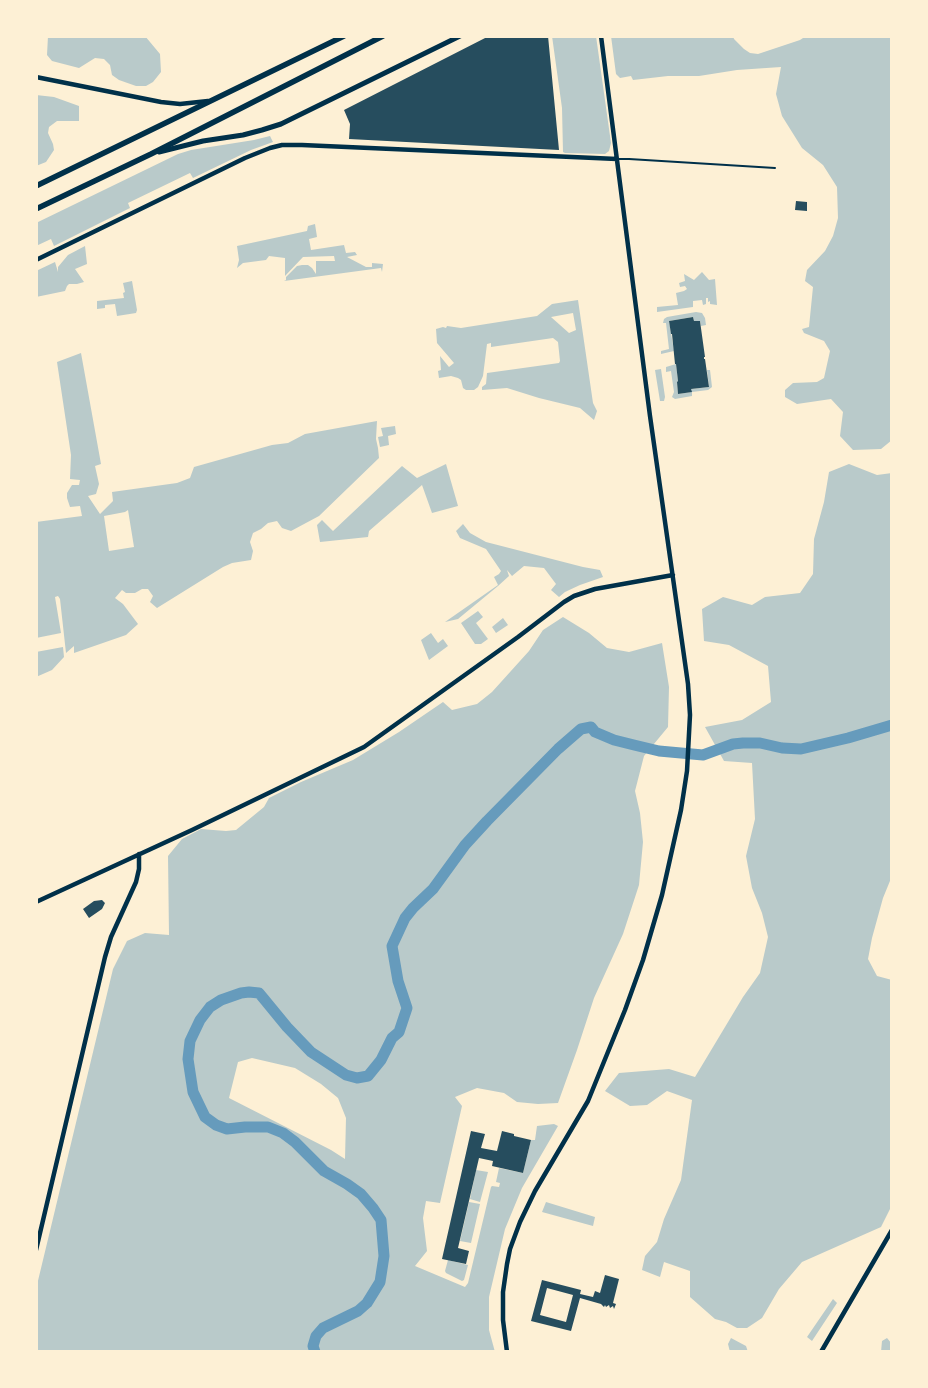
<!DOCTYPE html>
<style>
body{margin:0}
#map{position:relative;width:928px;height:1388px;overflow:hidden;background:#fdf0d5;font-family:"PT Sans Narrow",sans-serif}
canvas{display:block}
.frame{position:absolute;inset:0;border:38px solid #fdf0d5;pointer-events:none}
</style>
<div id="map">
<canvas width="928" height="1388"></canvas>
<div class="frame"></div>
</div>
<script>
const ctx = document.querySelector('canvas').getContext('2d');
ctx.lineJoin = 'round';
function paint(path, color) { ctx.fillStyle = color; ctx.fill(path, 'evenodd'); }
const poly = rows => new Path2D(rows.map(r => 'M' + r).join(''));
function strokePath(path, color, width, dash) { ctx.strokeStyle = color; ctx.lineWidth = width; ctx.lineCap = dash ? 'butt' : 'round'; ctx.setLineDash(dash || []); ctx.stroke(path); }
paint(poly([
 [48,36,145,36,160,54,161,72,153,82,146,86,136,86,119,80,112,75,110,65,104,59,95,58,79,68,52,61,47,55],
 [552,36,596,36,611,143,609,151,605,154,565,153,563,152,562,108],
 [611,36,733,36,734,39,744,49,750,53,758,54,800,40,806,36,892,36,892,440,881,449,853,450,840,436,843,412,831,399,797,404,785,397,785,390,793,383,817,382,824,378,830,351,824,341,804,333,802,329,809,327,813,287,805,281,807,270,825,251,833,236,838,218,837,187,823,165,802,148,782,116,776,94,781,67,737,70,699,76,668,76,633,80,631,76,620,78,616,74],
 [36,95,54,97,79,106,79,121,57,121,49,127,48,133,53,144,54,150,46,162,36,166],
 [270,136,273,142,251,150,193,178,190,173,128,203,130,208,54,246,51,239,36,246,36,223,178,154,191,150,254,140],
 [315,224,317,237,309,239,311,250,344,245,346,253,355,252,357,255,347,257,366,267,372,267,372,263,383,264,382,272,381,268,284,281,286,280,286,277,297,266,302,265,308,265,312,268,316,274,316,261,335,261,334,256,303,257,285,276,285,258,269,256,266,260,243,263,237,268,239,260,237,246,307,231,308,226],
 [85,246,87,264,75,269,84,282,77,284,69,284,67,286,65,291,36,297,36,271,55,262,58,272,58,267,68,255],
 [702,272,709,280,715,279,717,305,710,304,710,301,708,302,708,298,706,298,706,304,703,305,702,300,693,301,693,307,657,312,657,307,678,305,676,293,684,291,687,289,685,286,680,287,679,283,685,281,684,274,694,280],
 [132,281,137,310,136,313,117,316,115,304,105,305,105,308,97,309,97,301,124,298,123,293,125,292,123,283],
 [578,300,593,403,597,411,594,420,580,408,539,398,507,388,482,390,482,387,486,384,487,373,559,363,560,361,558,342,553,338,491,347,491,343,487,344,483,376,478,387,474,390,466,390,463,388,461,380,458,378,451,376,439,378,438,371,441,370,440,356,449,367,454,363,437,343,436,329,443,327,446,328,447,326,461,328,537,316,552,304],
 [573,313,576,330,569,333,551,317],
 [696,312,702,313,705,318,706,325,701,326,700,321,694,321,693,317,669,321,674,351,661,354,661,351,669,349,666,323,663,323,664,319,667,317],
 [81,353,101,464,95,466,99,484,96,494,88,496,100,514,113,501,112,492,177,483,190,478,194,467,272,445,288,443,305,434,377,421,376,439,378,448,379,458,319,516,291,531,282,528,277,521,268,523,261,529,253,533,250,542,253,551,251,560,232,563,223,567,157,608,150,602,153,596,148,589,142,589,135,593,126,593,122,590,115,598,123,604,138,624,126,635,74,653,74,646,66,653,60,599,58,596,55,597,61,633,36,638,36,522,82,516,80,506,70,507,67,498,67,493,72,485,79,485,80,480,70,479,71,455,57,362],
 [128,510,134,547,109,551,104,516,125,512],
 [676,364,678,381,677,382,678,394,691,392,691,389,709,387,707,370,710,370,712,387,708,390,692,392,692,396,675,399,672,397,674,392,671,371,666,372,666,367],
 [661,369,665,397,664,401,660,401,655,370],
 [395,426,396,434,388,436,389,445,380,447,378,437,383,436,381,428],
 [446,464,458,506,432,513,422,485,369,531,368,537,320,542,317,525,322,520,333,531,402,466,417,478],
 [849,464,877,475,892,473,892,876,883,898,872,938,868,959,877,976,892,980,892,1205,881,1227,802,1262,779,1289,762,1318,747,1328,737,1328,726,1322,715,1319,690,1297,690,1271,664,1262,660,1277,642,1270,645,1256,657,1242,664,1219,681,1180,692,1100,667,1091,647,1105,630,1106,605,1091,619,1073,669,1069,695,1077,743,997,760,973,768,937,762,913,752,888,746,856,755,819,752,763,724,761,705,727,742,720,771,702,768,666,729,645,704,641,702,609,723,597,752,605,765,597,800,593,813,574,814,539,824,502,829,472],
 [463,524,470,533,486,542,583,567,600,570,603,577,580,585,565,592,559,597,551,590,556,584,544,568,524,566,512,576,507,570,509,576,498,586,458,619,445,622,498,585,494,577,499,574,501,571,486,549,460,538,456,531],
 [478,611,483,617,476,623,488,639,481,644,475,644,461,623],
 [563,617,589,633,607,648,629,652,662,643,669,687,668,727,644,756,635,791,640,813,643,842,639,885,623,934,594,998,577,1050,558,1103,538,1104,517,1102,504,1093,477,1088,455,1097,462,1106,440,1203,426,1201,423,1218,427,1251,415,1266,465,1287,468,1283,491,1187,492,1186,499,1187,500,1183,496,1182,499,1168,523,1173,531,1140,535,1140,537,1126,554,1124,558,1126,522,1188,505,1229,489,1297,489,1330,495,1352,36,1352,36,1289,113,969,127,941,145,933,169,935,168,856,182,839,201,829,226,831,236,830,264,807,269,798,301,782,353,760,399,732,443,702,452,710,477,704,492,692,529,651,543,630],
 [252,1058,295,1068,321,1084,338,1098,346,1118,345,1159,331,1150,229,1098,238,1062],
 [503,618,508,625,496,633,492,627],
 [431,633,438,643,443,639,448,646,429,660,421,640],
 [63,647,64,657,52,670,36,677,36,652],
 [476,1170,488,1172,480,1202,470,1199],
 [469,1202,480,1204,471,1243,460,1241],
 [546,1202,595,1217,593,1226,542,1212],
 [448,1260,468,1265,464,1280,462,1281,446,1273,445,1271],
 [833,1299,837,1303,812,1341,807,1337],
 [731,1338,746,1346,748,1352,730,1352,728,1344],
 [887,1338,892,1344,892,1352,881,1352,882,1341]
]), '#b9caca');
strokePath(poly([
 [315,1352,313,1346,316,1336,323,1328,358,1311,367,1303,380,1282,384,1256,381,1220,373,1208,361,1194,347,1184,324,1171,295,1142,283,1133,268,1127,245,1127,227,1129,216,1125,205,1117,193,1092,188,1059,190,1041,200,1020,210,1007,221,1000,241,993,249,992,259,993,264,999,287,1027,311,1052,346,1075,357,1078,368,1076,381,1060,392,1038,399,1032,407,1008,398,981,392,946,405,918,413,908,433,889,465,845,487,821,558,749,581,729,591,727,595,732,614,740,634,745,659,751,703,755,733,744,743,743,760,743,782,748,801,749,848,738,892,725]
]), '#669bbc', 11);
paint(poly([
 [489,36,548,36,559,150,349,139,350,124,344,110],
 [796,201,807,202,807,211,795,210],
 [693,317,694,321,700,321,705,357,704,357,704,359,705,359,709,387,691,389,692,392,678,394,677,382,678,381,676,364,675,364,672,334,671,334,669,321],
 [102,900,105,903,102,909,89,918,83,909,94,901],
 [471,1131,485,1134,481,1148,497,1151,502,1131,514,1134,514,1136,531,1140,523,1173,492,1166,493,1161,479,1158,458,1248,469,1251,466,1264,442,1259],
 [605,1275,619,1279,613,1303,616,1304,614,1309,613,1306,610,1308,609,1305,606,1307,605,1305,604,1307,601,1304,580,1298,571,1331,531,1321,542,1280,581,1290,580,1294,593,1297,595,1291,600,1293],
 [547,1288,573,1295,566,1322,540,1315]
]), '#264d5e');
strokePath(poly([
 [619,159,629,159,775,168]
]), '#003049', 2);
strokePath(poly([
 [36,77,161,102,180,104,208,101],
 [36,260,245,158,270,148,282,145,302,145,617,159],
 [36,902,192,830,364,747,518,637,564,602,574,596,595,589,673,575],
 [36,1250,105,957,111,937,136,882,139,869,139,854],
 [507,1352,503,1320,503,1292,507,1264,510,1249,520,1222,535,1191,588,1101,625,1010,643,960,662,895,681,810,687,771,690,715,688,684,650,416,601,36],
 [821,1352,892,1230]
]), '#003049', 4.5);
strokePath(poly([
 [159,152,203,141,243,135,262,130,281,124,460,36]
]), '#003049', 5);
strokePath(poly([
 [36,186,344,36],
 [36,209,151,154,383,36]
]), '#003049', 5.5);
</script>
